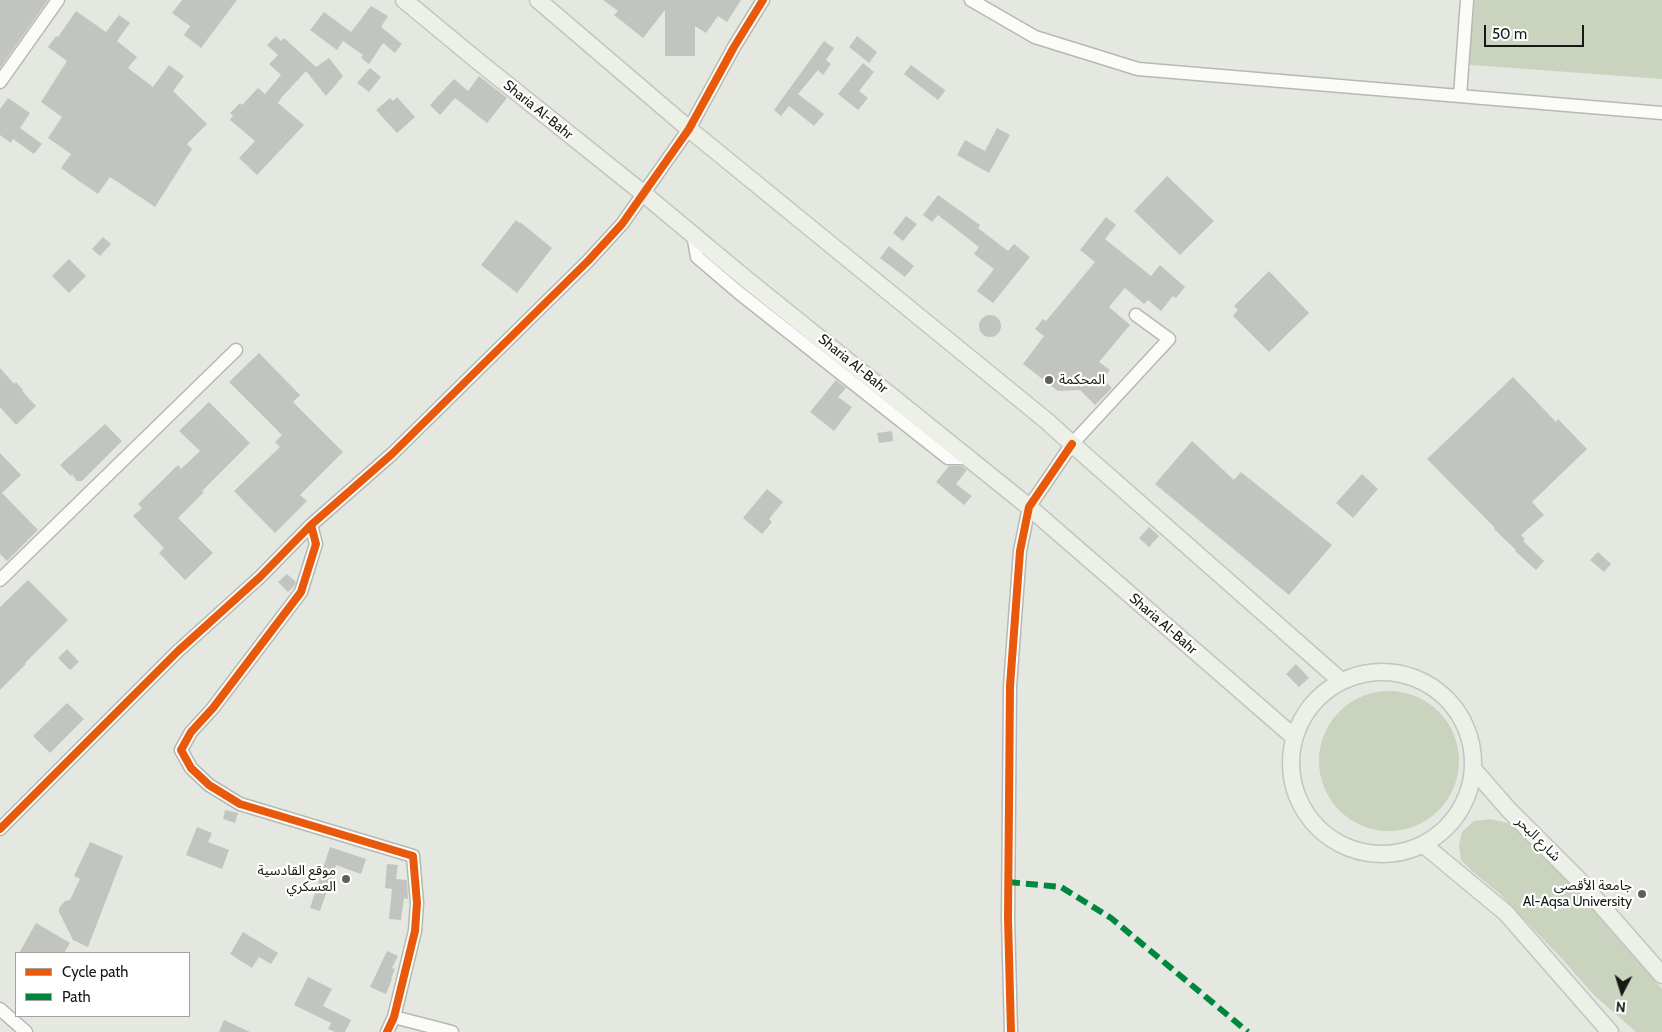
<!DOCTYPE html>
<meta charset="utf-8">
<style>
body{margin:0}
#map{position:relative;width:1662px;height:1032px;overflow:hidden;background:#e4e8e0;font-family:Cabin,sans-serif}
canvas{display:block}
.legend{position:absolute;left:15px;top:952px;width:175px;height:65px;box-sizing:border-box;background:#fff;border:1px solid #a2a3a1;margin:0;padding:6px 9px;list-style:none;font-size:15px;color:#161914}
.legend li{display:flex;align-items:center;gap:10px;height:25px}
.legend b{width:25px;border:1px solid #a2a3a1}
.north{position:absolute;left:1597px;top:967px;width:50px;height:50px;-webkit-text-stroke:4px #fff;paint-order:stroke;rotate:185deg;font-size:14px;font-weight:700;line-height:20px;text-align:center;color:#161914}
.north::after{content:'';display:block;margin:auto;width:18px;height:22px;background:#161914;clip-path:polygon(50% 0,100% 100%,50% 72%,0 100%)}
.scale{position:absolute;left:1484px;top:25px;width:100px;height:22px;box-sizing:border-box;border:2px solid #161914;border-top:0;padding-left:6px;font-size:15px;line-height:18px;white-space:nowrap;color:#161914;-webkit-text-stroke:4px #fff;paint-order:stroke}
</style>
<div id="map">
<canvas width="1662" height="1032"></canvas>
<ul class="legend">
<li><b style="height:6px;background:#e8590c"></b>Cycle path</li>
<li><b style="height:6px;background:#00873e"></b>Path</li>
</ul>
<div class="north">N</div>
<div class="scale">50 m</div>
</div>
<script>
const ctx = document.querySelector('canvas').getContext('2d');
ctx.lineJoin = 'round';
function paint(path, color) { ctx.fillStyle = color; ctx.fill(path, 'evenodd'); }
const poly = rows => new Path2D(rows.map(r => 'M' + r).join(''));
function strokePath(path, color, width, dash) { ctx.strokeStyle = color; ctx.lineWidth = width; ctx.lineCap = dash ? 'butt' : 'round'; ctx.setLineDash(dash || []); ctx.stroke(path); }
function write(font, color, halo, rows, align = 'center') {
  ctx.font = font + ' Cabin,"Noto Sans Arabic",sans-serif'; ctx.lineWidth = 4.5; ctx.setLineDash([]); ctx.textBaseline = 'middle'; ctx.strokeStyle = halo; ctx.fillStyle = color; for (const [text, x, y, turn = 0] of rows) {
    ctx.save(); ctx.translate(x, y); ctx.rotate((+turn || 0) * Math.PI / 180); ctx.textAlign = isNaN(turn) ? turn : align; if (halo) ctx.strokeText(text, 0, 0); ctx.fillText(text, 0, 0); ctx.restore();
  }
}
paint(poly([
 [1463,0,1662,0,1662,79,1459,64],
 '1319 761a70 70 0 1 1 140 0a70 70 0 1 1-140 0Z',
 [1491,819,1511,824,1560,871,1607,923,1662,989,1662,1032,1636,1032,1594,995,1564,961,1500,894,1472,871,1461,860,1459,845,1462,832,1474,821]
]), '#c9d3be');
paint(poly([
 [0,0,48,0,0,68],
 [182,0,237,0,201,48,184,35,190,26,172,13],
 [603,0,741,0,727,22,718,16,706,33,695,26,695,56,665,56,665,10,643,38,614,15,618,11],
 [371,6,388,16,381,27,402,44,395,53,383,43,369,64,361,58,363,55,343,41,337,50,310,30,324,12,351,32],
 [76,11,106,32,119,15,130,23,117,41,137,57,128,68,153,87,169,65,184,76,173,91,207,124,187,144,192,149,155,207,110,177,98,194,79,181,61,168,71,154,48,138,62,117,41,102,67,61,48,47,56,36,58,37],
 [276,36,281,41,284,38,316,67,329,58,343,76,326,96,306,71,282,97,278,103,304,125,257,175,239,158,255,141,230,120,233,116,230,113,240,103,242,105,258,88,265,94,281,75,269,64,278,55,267,45],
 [857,36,877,52,869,63,849,47],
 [824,41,834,48,826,60,831,64,823,75,818,70,798,94,824,114,814,126,789,106,781,116,774,110],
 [863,63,874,72,859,91,868,98,858,110,838,94],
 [911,65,945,90,945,91,938,100,904,74],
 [370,68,381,77,369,92,357,83],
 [479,76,507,98,487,123,455,98,440,115,430,105,454,79,468,91],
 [397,97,415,117,397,133,376,110,390,98,393,101],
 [8,98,30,113,20,128,42,144,34,154,13,139,11,143,0,135,0,109],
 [997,128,1010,135,989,173,957,155,965,140,985,151],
 [1167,176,1214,221,1180,255,1134,211],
 [938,195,980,225,978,228,1008,251,1014,244,1030,257,993,303,977,291,994,269,974,254,979,247,938,215,932,222,923,215],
 [906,216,917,224,903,241,893,233],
 [1106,217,1116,225,1105,239,1151,276,1160,265,1185,287,1176,298,1173,296,1161,311,1148,300,1144,304,1125,288,1109,307,1130,325,1099,362,1110,370,1103,379,1112,388,1095,405,1080,390,1058,391,1023,364,1044,336,1035,329,1043,319,1046,321,1095,262,1080,250],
 [516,220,519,223,520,222,552,248,517,293,481,265],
 [103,237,111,244,100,256,92,249],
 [889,246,914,266,905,277,880,258],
 [69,259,86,276,69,293,52,276],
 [1269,271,1309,313,1269,352,1233,316,1238,310,1234,306],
 '979 326a11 11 0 1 1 22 0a11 11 0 1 1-22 0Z',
 [259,353,300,395,293,402,343,452,300,495,307,501,275,533,234,491,280,447,275,442,282,435,229,382],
 [0,368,14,384,16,382,23,390,22,391,36,406,16,425,0,407],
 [1513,377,1556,422,1558,419,1587,449,1532,502,1544,515,1521,535,1525,539,1523,541,1544,561,1536,570,1515,551,1516,550,1494,529,1495,528,1427,459],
 [836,380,846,388,838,397,852,407,834,431,810,412],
 [209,402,250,443,202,491,204,492,178,518,213,553,185,580,159,553,164,548,133,516,142,508,138,504,178,465,181,469,200,451,179,431],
 [105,424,122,441,82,481,77,481,72,474,71,476,60,465],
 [892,431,893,441,879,443,877,433],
 [1192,441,1234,480,1241,472,1332,545,1289,595,1155,484],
 [0,453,21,475,2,493,38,530,7,561,0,554],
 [949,466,962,466,967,470,956,484,972,496,964,505,936,482],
 [1362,474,1378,489,1353,518,1336,503],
 [767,489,783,502,769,519,772,522,762,534,743,518],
 [1149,527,1159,536,1149,547,1139,538],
 [1598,552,1611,564,1604,572,1590,560],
 [287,574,296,582,294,586,288,592,278,582],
 [28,580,68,620,25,663,26,664,0,690,0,607],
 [67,649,79,662,70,670,58,658],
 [1296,664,1309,678,1299,687,1286,674],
 [67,703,84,719,50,753,33,736],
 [225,810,238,813,235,823,223,819],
 [197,827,212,833,208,842,229,850,222,869,186,855],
 [90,842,123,856,88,947,73,940,59,912,59,908,65,901,70,900,80,879,74,876],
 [330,847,366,859,361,874,336,865,320,911,310,908],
 [387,864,398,865,396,879,407,880,408,899,404,898,401,920,389,919,392,889,385,888],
 [36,923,70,943,64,953,19,953],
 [243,932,278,953,271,964,259,957,252,968,230,954],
 [387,951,398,956,392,968,395,969,391,979,392,979,386,994,370,987],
 [308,977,332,989,323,1006,351,1020,345,1032,335,1032,328,1029,331,1023,294,1005],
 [224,1020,250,1032,219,1032]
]), '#c2c5bf');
const minor = poly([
 [971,0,1035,37,1138,69,1662,113],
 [0,82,58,0],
 [1460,96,1467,0],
 [693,234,697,257,738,292,948,458,968,458],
 [311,525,316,544,301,592,213,708,191,732,181,750,191,768,209,785,240,804,413,856,417,903,415,931,394,1017,387,1032],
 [0,580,236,350],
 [0,829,178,651,260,577,311,525,392,454,588,261,622,224,689,129,734,47,763,0],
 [0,1009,26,1032],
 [394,1017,452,1032],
 [1011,1032,1008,918,1010,686,1020,551,1029,507,1072,444,1169,339,1136,315]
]);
const major = poly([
 [404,0,479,62,644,194,746,279,1029,507,1294,737],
 [538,0,689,129,1048,422,1072,444,1341,681],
 '1291 763a91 91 0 1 1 182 0a91 91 0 1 1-182 0Z',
 [1474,770,1509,810,1578,879,1662,975],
 [1424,845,1506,913,1610,1032]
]);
strokePath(minor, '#b6b9b3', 15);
strokePath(major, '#c2c5c0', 19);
strokePath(minor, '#fbfcfa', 12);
strokePath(major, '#ecf0e7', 16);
strokePath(poly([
 [1008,882,1061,887,1111,918,1248,1032]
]), '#00873e', 6, [12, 6]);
strokePath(poly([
 [311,525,316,544,301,592,213,708,191,732,181,750,191,768,209,785,240,804,413,856,417,903,415,931,394,1017,387,1032],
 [0,829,178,651,260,577,311,525,392,454,588,261,622,224,689,129,734,47,763,0],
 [1011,1032,1008,918,1010,686,1020,551,1029,507,1072,444]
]), '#e8590c', 8);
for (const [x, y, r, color] of [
 [1049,380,5,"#5e615b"],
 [346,879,5,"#5e615b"],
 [1642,894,5,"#5e615b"]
]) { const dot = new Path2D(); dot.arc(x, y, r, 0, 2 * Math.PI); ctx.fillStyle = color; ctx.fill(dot); strokePath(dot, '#fff', 2); }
write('14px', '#161914', '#fff', [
 ["Sharia Al-Bahr",538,110,39],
 ["Sharia Al-Bahr",853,364,39],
 ["Sharia Al-Bahr",1163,624,41],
 ["شارع البحر",1538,839,45]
]);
write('14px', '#161914', '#fff', [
 ["المحكمة",1059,380,"left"],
 ["موقع القادسية",336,871],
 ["العسكري",336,887],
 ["جامعة الأقصى",1632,886],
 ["Al-Aqsa University",1632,902]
], 'right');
</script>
